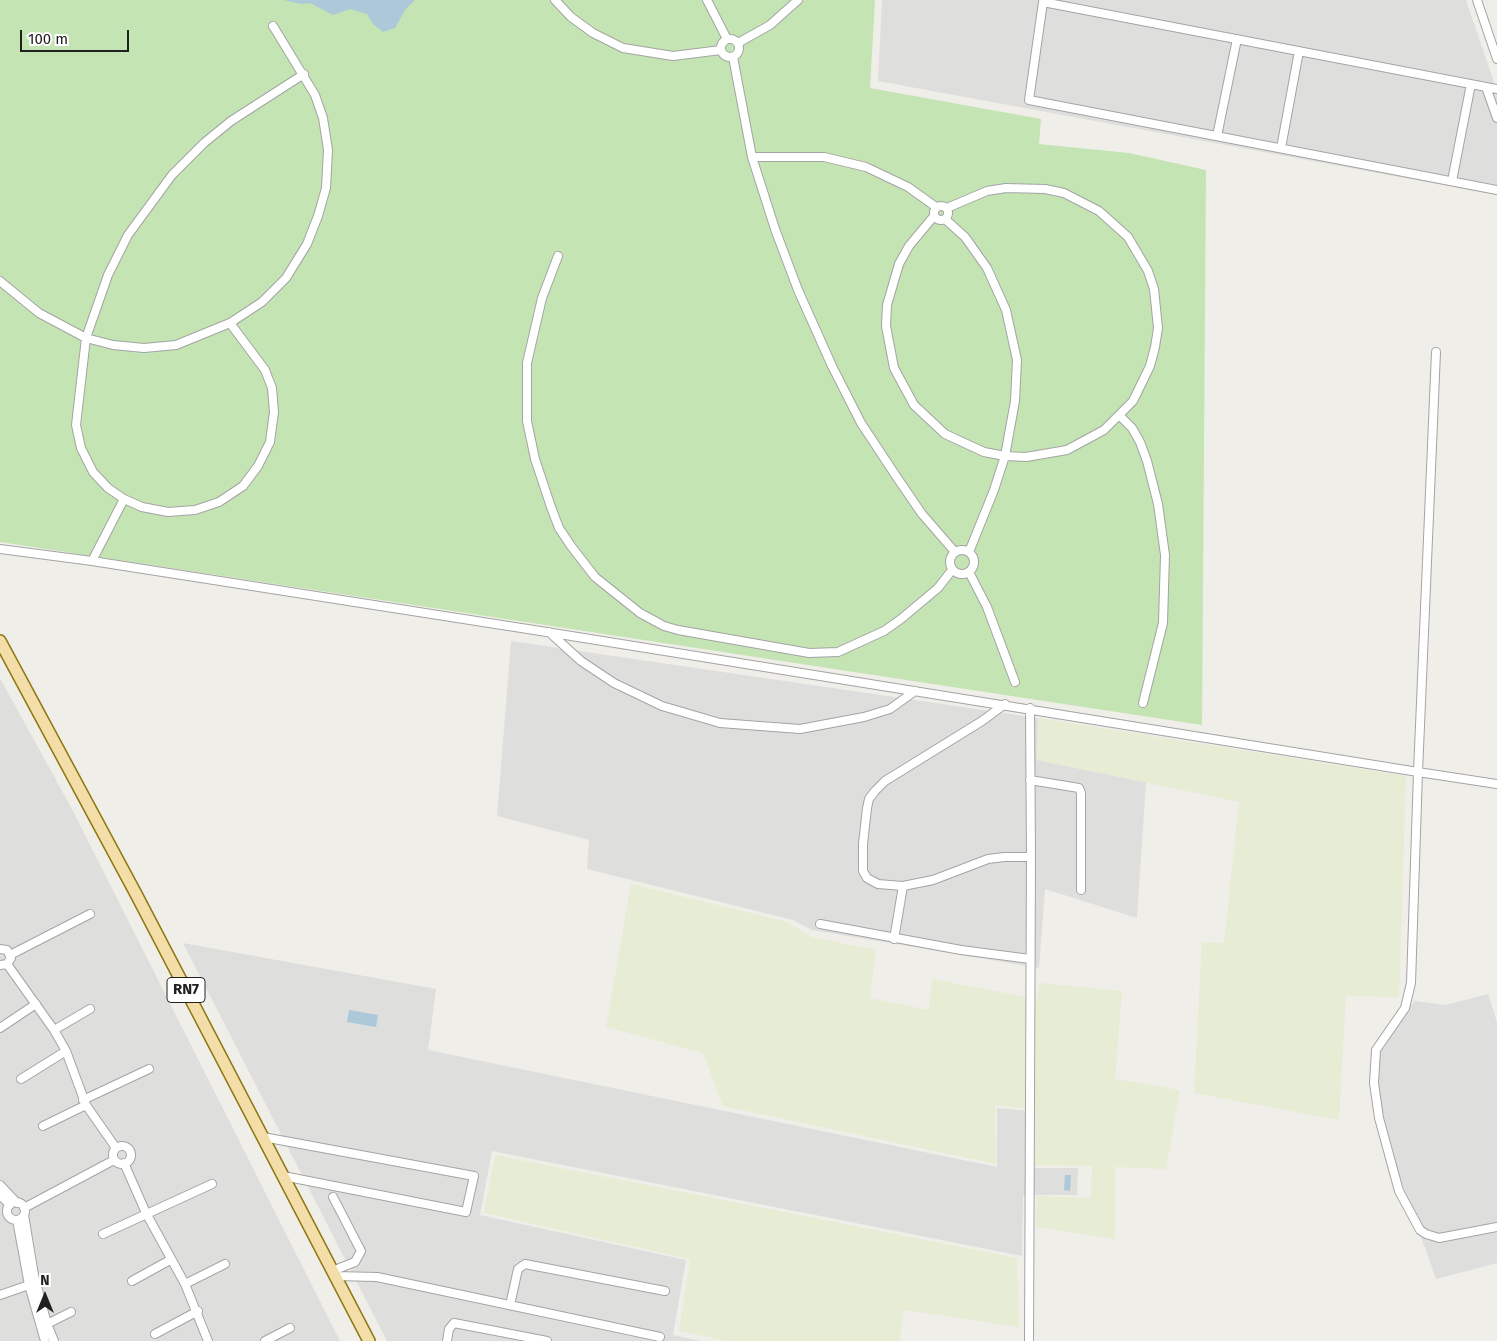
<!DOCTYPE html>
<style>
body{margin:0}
#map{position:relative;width:1497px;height:1341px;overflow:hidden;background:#f0eee8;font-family:"Fira Sans",sans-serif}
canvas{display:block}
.north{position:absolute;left:20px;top:1271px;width:50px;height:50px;-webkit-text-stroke:4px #fff;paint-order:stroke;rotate:0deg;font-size:14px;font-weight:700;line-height:20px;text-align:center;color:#202020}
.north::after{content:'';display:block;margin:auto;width:18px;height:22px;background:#202020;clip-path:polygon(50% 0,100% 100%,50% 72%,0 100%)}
.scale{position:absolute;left:20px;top:30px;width:109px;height:22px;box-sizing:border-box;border:2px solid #202020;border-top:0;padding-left:6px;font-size:15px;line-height:18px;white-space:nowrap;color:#202020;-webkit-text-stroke:4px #fff;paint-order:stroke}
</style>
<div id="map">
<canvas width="1497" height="1341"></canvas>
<div class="north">N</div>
<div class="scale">100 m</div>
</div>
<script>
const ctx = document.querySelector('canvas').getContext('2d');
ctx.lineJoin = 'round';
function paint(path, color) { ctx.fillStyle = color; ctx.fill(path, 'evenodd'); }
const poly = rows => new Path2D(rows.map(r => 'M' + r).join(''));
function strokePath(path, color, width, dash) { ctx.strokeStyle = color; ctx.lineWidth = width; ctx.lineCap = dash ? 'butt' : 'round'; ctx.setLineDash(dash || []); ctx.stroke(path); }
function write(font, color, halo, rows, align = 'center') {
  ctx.font = font + ' "Fira Sans",sans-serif'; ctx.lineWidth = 4; ctx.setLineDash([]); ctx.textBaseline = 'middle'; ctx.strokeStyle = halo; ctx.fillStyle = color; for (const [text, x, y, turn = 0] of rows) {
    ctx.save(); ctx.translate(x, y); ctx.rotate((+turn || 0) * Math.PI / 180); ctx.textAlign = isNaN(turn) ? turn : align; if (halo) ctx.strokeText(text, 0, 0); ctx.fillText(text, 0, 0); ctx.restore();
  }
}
paint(poly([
 [882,0,1466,0,1497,91,1497,195,878,81],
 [511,641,1038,718,1037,760,1146,782,1137,918,1045,889,1039,968,812,930,793,920,587,869,589,840,497,816],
 [0,678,73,811,340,1341,0,1341],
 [183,943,436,989,428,1050,997,1167,997,1108,1031,1111,1032,1168,1078,1168,1077,1195,1023,1195,1022,1256,492,1151,480,1215,686,1260,673,1335,700,1341,387,1341],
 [1488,994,1497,1022,1497,1263,1436,1279,1373,1101,1380,1043,1415,1001,1446,1005]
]), '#dededd');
paint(poly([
 [1038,718,1406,776,1399,998,1346,995,1339,1120,1194,1093,1202,942,1224,943,1239,802,1037,760],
 [631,884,787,922,811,937,876,950,870,998,929,1010,932,979,1037,999,1040,983,1122,991,1115,1079,1180,1090,1166,1169,1115,1167,1115,1239,1036,1227,1037,1196,1091,1198,1092,1166,1033,1165,1033,1109,995,1105,996,1164,723,1106,703,1053,606,1027],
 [495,1155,1017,1258,1019,1327,904,1310,899,1341,727,1341,679,1331,690,1259,484,1213]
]), '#e7ecd5');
paint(poly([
 [0,0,875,0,870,88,1041,119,1039,144,1129,153,1206,170,1202,725,0,542]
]), '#c4e4b3');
paint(poly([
 [284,0,415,0,405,10,395,28,383,32,373,24,367,14,350,9,333,15,310,3,301,4],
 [349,1010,378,1015,376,1027,347,1022],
 [1065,1175,1071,1175,1070,1191,1064,1190]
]), '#adc8d9');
const minor = poly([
 [555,0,571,17,593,33,623,48,673,56,721,50],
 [707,0,727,39],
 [1477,0,1497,59],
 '721 48a9 9 0 1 1 18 0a9 9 0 1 1-18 0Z',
 [738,43,770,25,798,0],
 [733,57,752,157,775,229,798,290,832,366,861,423,896,476,922,514,955,552],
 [1486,87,1497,118],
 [1497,89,1043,2,1029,100,1497,190],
 [1217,136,1237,39],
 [1281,148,1299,51],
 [752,157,824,157,866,167,908,187,936,207],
 [1452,181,1471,84],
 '934 213a7 7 0 1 1 14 0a7 7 0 1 1-14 0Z',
 [934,216,909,246,899,264,887,305,886,326,894,368,914,405,945,434,984,452,1005,456,1026,457,1067,450,1104,430,1133,401,1150,366,1155,347,1158,328,1154,289,1148,271,1128,237,1099,211,1064,193,1045,189,1006,188,987,191,947,208],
 [945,219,965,237,987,268,1006,310,1017,360,1015,401,1005,456,994,490,969,552],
 [558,256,542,298,527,363,527,421,535,459,551,507,559,528,571,546,595,577,640,613,664,626,678,630,809,653,838,652,884,631,901,619,938,588,952,570],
 [0,281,39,313,86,338,113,345,144,348,176,345,230,323,262,302,286,278,307,244,318,216,326,188,328,150,323,118,315,95,273,26],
 [230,323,265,370,272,388,274,412,270,442,258,466,243,486,219,502,195,510,168,512,142,507,124,499,108,488,93,472,81,448,76,425,86,338,108,275,128,235,172,175,204,143,231,121,304,74],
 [1436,352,1418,772,1497,784],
 [1120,416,1132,428,1140,442,1147,461,1158,504,1165,555,1163,623,1143,703],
 [0,549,92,561,534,630,1418,772,1411,983,1405,1008,1376,1050,1374,1083,1379,1118,1399,1191,1420,1230,1426,1234,1439,1238,1497,1227],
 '950 562a12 12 0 1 1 24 0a12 12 0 1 1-24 0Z',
 [92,561,124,499],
 [969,572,987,607,1015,682],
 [549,632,581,661,614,683,662,706,720,723,800,729,864,717,890,709,915,691],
 [1005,704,982,721,885,781,875,791,869,799,867,808,863,844,863,871,867,878,878,884,903,886,933,880,988,859,1004,857,1031,857],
 [1030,780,1079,788,1081,793,1081,890],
 [820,924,961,950,1030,959],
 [894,939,903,886],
 [0,949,7,950,11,958,7,964,0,965],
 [10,955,90,914],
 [7,964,54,1030,66,1051,86,1105,116,1148],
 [0,1028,36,1004],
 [54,1030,90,1009],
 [21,1079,66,1051],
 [83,1100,149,1069],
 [43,1126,86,1105],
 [263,1137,474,1176,466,1212,283,1176],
 '113 1155a9 9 0 1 1 18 0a9 9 0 1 1-18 0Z',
 [124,1163,146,1213,185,1284,208,1341],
 [0,1185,17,1203],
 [0,1195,10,1205],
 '7 1211a9 9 0 1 1 18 0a9 9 0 1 1-18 0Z',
 [24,1208,114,1160],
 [24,1215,34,1275,47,1324,54,1341],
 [17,1220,29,1285,45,1341],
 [103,1234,212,1184],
 [332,1271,355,1262,361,1251,333,1197],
 [335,1276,377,1277,660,1337],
 [132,1281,170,1260],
 [185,1284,225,1264],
 [0,1295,29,1285],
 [510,1305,518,1269,525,1264,665,1291],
 [47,1324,71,1312],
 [155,1334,198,1311],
 [265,1341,290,1328],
 [447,1341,449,1329,454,1323,547,1341],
 [1029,1341,1031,857,1030,708]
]);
const primary = poly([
 [0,641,136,894,369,1341]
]);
strokePath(minor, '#a4a4a4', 10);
strokePath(primary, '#8e760f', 14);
strokePath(minor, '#fff', 8);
strokePath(primary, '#f3dea9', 11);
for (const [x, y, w] of [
 [186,990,38]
]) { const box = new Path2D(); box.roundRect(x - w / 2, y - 12.5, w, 25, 4); ctx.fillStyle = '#fff'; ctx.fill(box); strokePath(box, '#202020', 1); }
write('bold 15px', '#202020', null, [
 ["RN7",186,990]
]);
</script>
